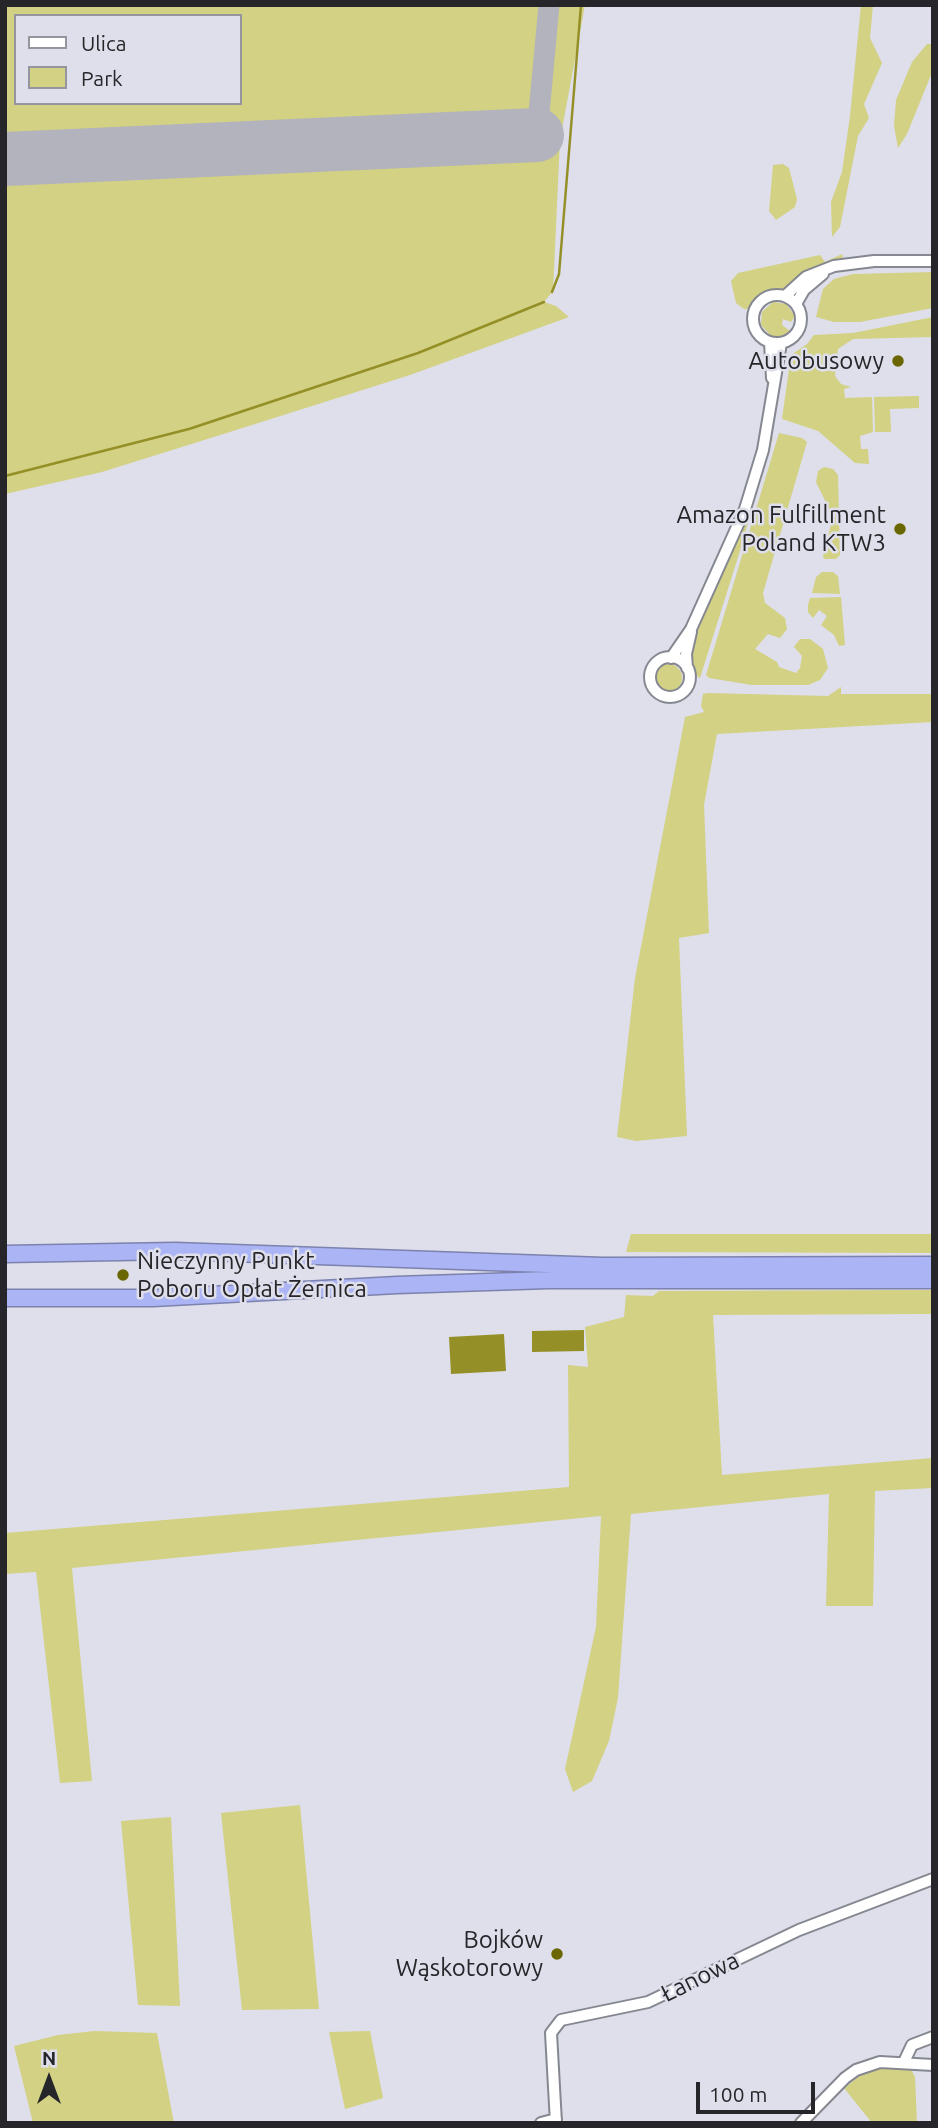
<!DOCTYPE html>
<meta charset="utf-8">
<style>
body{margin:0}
#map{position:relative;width:938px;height:2128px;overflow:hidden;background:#dedfea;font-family:Ubuntu,sans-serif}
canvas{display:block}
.frame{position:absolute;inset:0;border:7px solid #26262a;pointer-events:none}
.legend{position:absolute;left:14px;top:14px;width:228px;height:91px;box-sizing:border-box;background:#dedfea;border:2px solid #94959d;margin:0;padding:9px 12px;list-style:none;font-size:21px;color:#26262a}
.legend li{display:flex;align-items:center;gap:14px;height:35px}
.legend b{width:35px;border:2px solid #94959d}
.north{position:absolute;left:14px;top:2044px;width:70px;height:70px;-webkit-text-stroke:5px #dedfea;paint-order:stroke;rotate:0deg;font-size:19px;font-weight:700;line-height:28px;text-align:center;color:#26262a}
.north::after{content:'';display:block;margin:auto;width:24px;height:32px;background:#26262a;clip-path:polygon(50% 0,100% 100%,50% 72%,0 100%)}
.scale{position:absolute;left:696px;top:2082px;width:119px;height:32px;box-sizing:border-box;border:4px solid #26262a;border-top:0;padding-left:9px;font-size:21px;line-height:24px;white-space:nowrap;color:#26262a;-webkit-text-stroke:5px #dedfea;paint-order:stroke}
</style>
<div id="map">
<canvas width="938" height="2128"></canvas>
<div class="frame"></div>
<ul class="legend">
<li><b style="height:9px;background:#fff"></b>Ulica</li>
<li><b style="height:19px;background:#d3d183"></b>Park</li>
</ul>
<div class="north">N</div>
<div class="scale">100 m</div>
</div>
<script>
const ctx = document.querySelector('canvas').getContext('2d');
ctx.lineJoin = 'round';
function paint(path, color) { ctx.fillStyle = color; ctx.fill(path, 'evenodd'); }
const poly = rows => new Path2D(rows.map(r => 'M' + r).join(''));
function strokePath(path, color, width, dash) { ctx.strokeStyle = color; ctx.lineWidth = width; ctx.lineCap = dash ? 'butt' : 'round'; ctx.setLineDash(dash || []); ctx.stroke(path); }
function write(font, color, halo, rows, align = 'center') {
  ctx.font = font + ' Ubuntu,sans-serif'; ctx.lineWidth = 5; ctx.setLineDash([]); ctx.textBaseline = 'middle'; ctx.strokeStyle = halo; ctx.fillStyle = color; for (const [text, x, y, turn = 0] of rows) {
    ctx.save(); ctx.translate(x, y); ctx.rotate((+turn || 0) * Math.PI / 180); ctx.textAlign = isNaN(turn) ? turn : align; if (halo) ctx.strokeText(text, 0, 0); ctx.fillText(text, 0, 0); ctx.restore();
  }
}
paint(poly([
 [5,5,585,5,560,140,553,291,544,302,556,306,569,317,410,375,233,431,102,472,5,494],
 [16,16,240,16,240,103,16,103],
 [861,5,873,5,870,38,882,63,864,104,869,118,858,136,840,227,832,237,831,202,842,172,850,116],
 [927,44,933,44,933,70,907,134,898,148,894,126,896,100,912,62],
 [783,164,789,168,797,199,795,207,776,220,769,211,773,165],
 [842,254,843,258,821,266,780,294,759,299,752,309,744,309,736,303,731,281,738,273,820,255,825,262],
 [933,272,933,308,860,322,834,322,816,317,823,289,834,279,853,274],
 [773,302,786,304,795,316,791,322,783,319,782,325,790,331,782,336,771,336,761,325,762,312],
 [933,317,933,337,853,339,838,349,835,376,841,384,851,387,844,389,845,398,872,397,873,432,860,436,861,449,868,449,869,464,855,463,818,431,782,419,791,355,807,344,814,335,853,333],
 [919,396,919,408,890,409,891,432,875,432,874,397],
 [779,433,802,438,807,442,763,593,765,603,785,618,787,629,780,638,768,634,755,649,777,662,779,667,796,673,800,668,802,656,794,647,800,639,810,639,823,649,828,668,820,680,808,685,752,685,709,678,706,675],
 [773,437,739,554,700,678,690,670,687,659,768,441],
 [824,467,833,469,838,475,840,555,836,559,824,559,823,556,833,517,816,482,818,471],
 [822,572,833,572,838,576,840,594,812,593,816,577],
 [841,597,845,645,839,646,834,635,821,625,827,616,819,610,813,618,808,612,808,605,810,598],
 '654 678a14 14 0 1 1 28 0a14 14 0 1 1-28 0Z',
 [841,687,841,694,933,694,933,722,717,734,704,805,709,933,679,938,687,1136,636,1141,617,1137,635,978,685,717,704,712,701,706,703,694,707,693,828,696],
 [631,1234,933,1234,933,1253,626,1252],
 [933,1290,933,1314,713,1315,722,1475,933,1458,933,1488,875,1491,873,1606,826,1606,829,1494,631,1514,618,1698,609,1741,592,1781,573,1792,565,1769,596,1627,601,1516,72,1568,92,1781,60,1783,36,1572,5,1574,5,1533,569,1487,568,1365,588,1367,585,1327,624,1317,626,1295,653,1296,659,1291],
 [300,1805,319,2009,242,2010,221,1813],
 [171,1817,180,2006,138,2005,121,1821],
 [95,2031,157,2033,174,2123,33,2123,14,2046,58,2035],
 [370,2031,383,2098,345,2109,329,2032],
 [877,2067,910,2067,915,2077,917,2123,872,2123,844,2088,859,2076]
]), '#d3d183');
paint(poly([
 [584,1330,584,1351,532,1352,532,1331],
 [504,1334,506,1371,451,1374,449,1337]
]), '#949027');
strokePath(poly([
 [552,292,559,274,581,5],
 [5,476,189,429,418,353,544,302]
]), '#949027', 2.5);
strokePath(poly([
 [537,135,549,5]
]), '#b2b3bc', 21);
strokePath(poly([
 [5,159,537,135]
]), '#b2b3bc', 54);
const minor = poly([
 '753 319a24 24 0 1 1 48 0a24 24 0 1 1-48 0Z',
 [785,296,806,277,834,266,874,261,933,261],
 [796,304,804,290,823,274],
 [770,342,772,378],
 '650 677a20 20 0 1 1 40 0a20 20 0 1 1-40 0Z',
 [671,658,691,629,745,509,763,450,781,343],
 [687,668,686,654,691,632],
 [904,2062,912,2045,933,2037],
 [541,2123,556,2119],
 [556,2123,551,2033,561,2020,648,2002,799,1930,933,1879],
 [801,2123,845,2078,856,2070,880,2062,933,2065]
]);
const highway = poly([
 [5,1254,175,1251,603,1266,933,1265],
 [5,1298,153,1298,397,1285,548,1280,933,1280]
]);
strokePath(minor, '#868891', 14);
strokePath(highway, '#7c82ad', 19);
strokePath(minor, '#fff', 10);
strokePath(highway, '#abb4f4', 16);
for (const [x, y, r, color] of [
 [898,361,7,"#6b6700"],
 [900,529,7,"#6b6700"],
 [123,1275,7,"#6b6700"],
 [557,1954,7,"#6b6700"]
]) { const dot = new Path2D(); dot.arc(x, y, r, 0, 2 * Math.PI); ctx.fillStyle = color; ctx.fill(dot); strokePath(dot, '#dedfea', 2.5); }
write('24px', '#26262a', '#dedfea', [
 ["Autobusowy",884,361],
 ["Amazon Fulfillment",886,515],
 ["Poland KTW3",886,543],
 ["Nieczynny Punkt",137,1261,"left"],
 ["Poboru Opłat Żernica",137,1289,"left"],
 ["Bojków",543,1940],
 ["Wąskotorowy",543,1968]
], 'right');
write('24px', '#26262a', '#dedfea', [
 ["Łanowa",700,1977,-26]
]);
</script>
